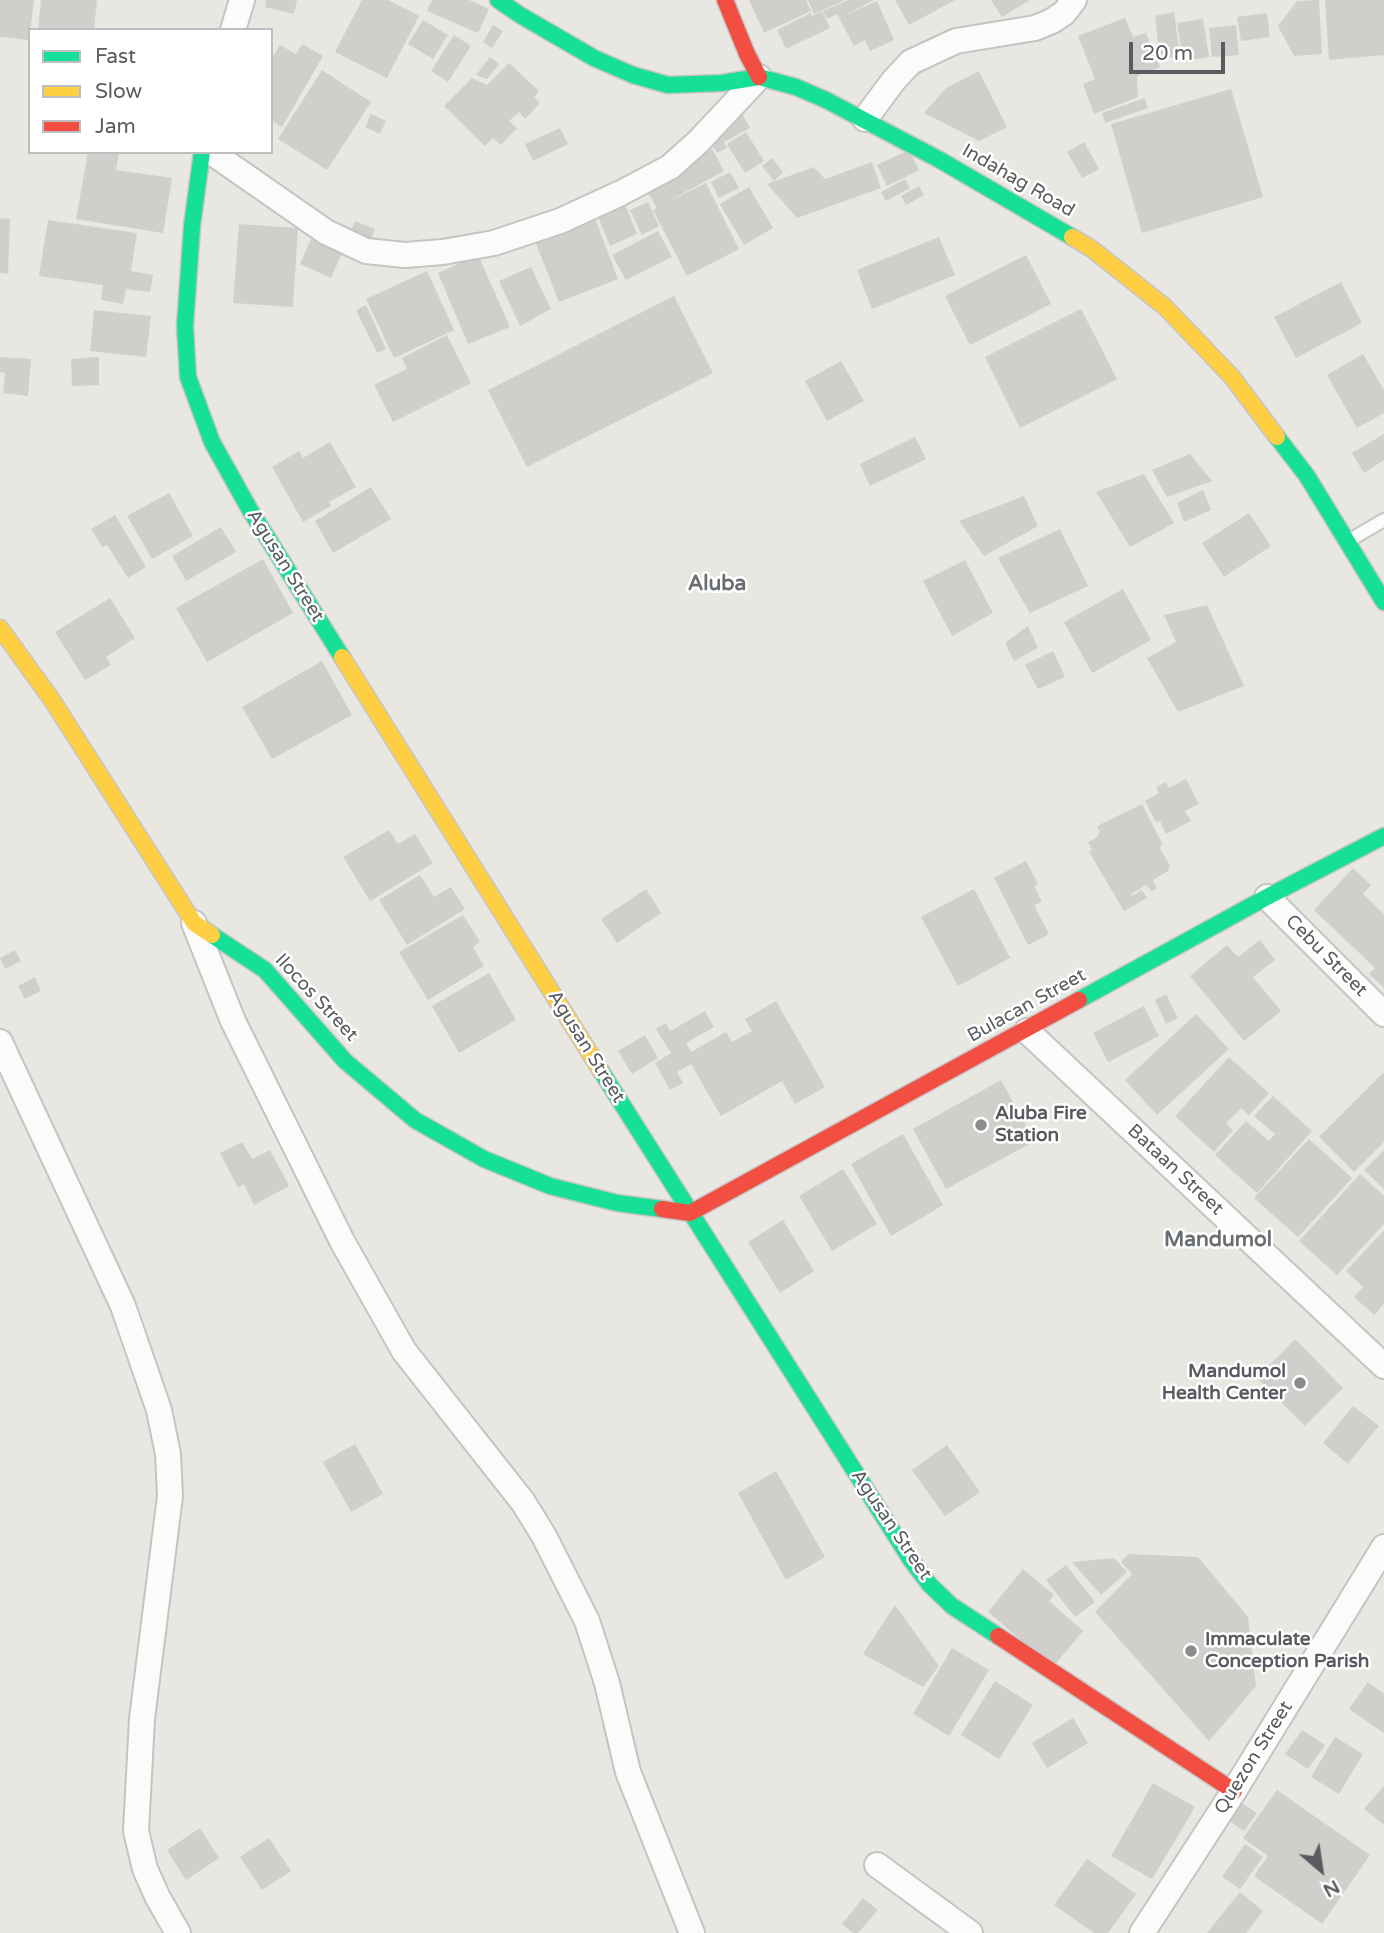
<!DOCTYPE html>
<style>
body{margin:0}
#map{position:relative;width:1384px;height:1933px;overflow:hidden;background:#e8e7e2;font-family:"Varela Round",sans-serif}
canvas{display:block}
.legend{position:absolute;left:28px;top:28px;width:245px;height:126px;box-sizing:border-box;background:#fff;border:2px solid #bcbebf;margin:0;padding:9px 12px;list-style:none;font-size:21px;color:#585c60}
.legend li{display:flex;align-items:center;gap:14px;height:35px}
.legend b{width:35px;border:2px solid #bcbebf}
.north{position:absolute;left:1286px;top:1835px;width:70px;height:70px;-webkit-text-stroke:5px #fff;paint-order:stroke;rotate:151deg;font-size:19px;font-weight:700;line-height:28px;text-align:center;color:#585c60}
.north::after{content:'';display:block;margin:auto;width:24px;height:32px;background:#585c60;clip-path:polygon(50% 0,100% 100%,50% 72%,0 100%)}
.scale{position:absolute;left:1129px;top:42px;width:96px;height:32px;box-sizing:border-box;border:4px solid #585c60;border-top:0;padding-left:9px;font-size:21px;line-height:24px;white-space:nowrap;color:#585c60;-webkit-text-stroke:5px #fff;paint-order:stroke}
</style>
<div id="map">
<canvas width="1384" height="1933"></canvas>
<ul class="legend">
<li><b style="height:9px;background:#16e098"></b>Fast</li>
<li><b style="height:9px;background:#ffcf43"></b>Slow</li>
<li><b style="height:9px;background:#f24e42"></b>Jam</li>
</ul>
<div class="north">N</div>
<div class="scale">20 m</div>
</div>
<script>
const ctx = document.querySelector('canvas').getContext('2d');
ctx.lineJoin = 'round';
function paint(path, color) { ctx.fillStyle = color; ctx.fill(path, 'evenodd'); }
const poly = rows => new Path2D(rows.map(r => 'M' + r).join(''));
function strokePath(path, color, width, dash) { ctx.strokeStyle = color; ctx.lineWidth = width; ctx.lineCap = dash ? 'butt' : 'round'; ctx.setLineDash(dash || []); ctx.stroke(path); }
function write(font, color, halo, rows, align = 'center') {
  ctx.font = font + ' "Varela Round",sans-serif'; ctx.lineWidth = 5; ctx.setLineDash([]); ctx.textBaseline = 'middle'; ctx.strokeStyle = halo; ctx.fillStyle = color; for (const [text, x, y, turn = 0] of rows) {
    ctx.save(); ctx.translate(x, y); ctx.rotate((+turn || 0) * Math.PI / 180); ctx.textAlign = isNaN(turn) ? turn : align; if (halo) ctx.strokeText(text, 0, 0); ctx.fillText(text, 0, 0); ctx.restore();
  }
}
paint(poly([
 [0,0,34,0,29,40,0,37],
 [41,0,97,0,94,30,38,30],
 [266,0,297,0,294,14,265,7],
 [362,0,388,0,419,16,387,78,335,52],
 [432,0,469,0,489,9,478,33,427,11],
 [749,0,806,0,811,11,764,33],
 [808,0,845,0,814,14],
 [848,0,874,0,845,15,877,1,894,40,870,51,865,40,854,46,837,14,827,19,823,11],
 [895,0,955,0,909,25],
 [991,0,1030,0,1002,17],
 [1319,0,1322,54,1294,56,1278,26,1297,1],
 [1325,0,1384,0,1384,55,1329,60],
 [822,11,830,28,786,49,777,30,811,13,812,16],
 [1174,12,1180,56,1160,59,1155,16],
 [1267,13,1270,37,1241,41,1237,17],
 [1125,18,1133,37,1146,33,1160,67,1137,76,1138,97,1094,114,1083,84,1095,79,1078,36],
 [1203,19,1209,57,1183,61,1177,23],
 [423,20,448,35,433,59,408,44],
 [493,25,503,31,492,48,483,42],
 [1236,25,1239,55,1212,57,1209,28],
 [454,35,471,46,448,82,431,71],
 [302,44,323,56,282,127,271,120,271,59,280,45,296,54],
 [490,57,499,64,487,79,476,75],
 [509,63,539,91,534,97,540,103,525,119,519,112,509,121,517,128,501,145,493,138,485,146,444,106,472,78,487,85],
 [322,70,371,102,327,170,278,139],
 [979,71,1007,127,979,141,924,113,946,88],
 [1231,89,1263,197,1142,233,1111,124],
 [1145,98,1148,108,1105,123,1102,113],
 [737,104,750,128,724,142,727,148,717,153,713,147,697,156],
 [371,114,386,121,380,134,365,127],
 [560,128,568,144,533,161,525,144],
 [746,132,764,161,745,173,727,144],
 [1084,142,1099,169,1082,178,1067,152],
 [712,149,724,171,665,203,706,183,739,249,687,276,653,210,657,208,644,186],
 [909,150,919,170,887,186,877,165],
 [88,152,119,152,116,170,172,178,163,233,76,219],
 [772,158,783,172,774,181,762,166],
 [872,162,881,188,797,218,767,184,814,167,825,179],
 [730,172,739,188,719,198,711,182],
 [905,179,910,188,886,201,881,192],
 [919,186,924,195,906,205,901,196],
 [749,187,773,228,744,245,720,204],
 [623,199,637,234,610,246,595,210],
 [648,202,659,226,642,235,630,210],
 [593,213,618,279,559,302,533,236],
 [0,218,10,219,8,274,0,273],
 [48,220,137,233,131,271,153,275,150,292,126,289,123,304,101,300,103,285,39,276],
 [355,221,375,229,368,247,348,239],
 [239,224,298,228,293,307,233,303],
 [315,230,346,244,331,278,300,264],
 [658,231,672,257,626,280,612,255],
 [939,237,955,275,872,309,857,270],
 [478,255,510,327,468,344,438,273],
 [1026,255,1051,304,970,345,945,296],
 [531,267,551,309,520,326,499,281],
 [427,271,454,330,394,358,366,299],
 [1341,282,1362,323,1296,358,1274,317],
 [674,296,713,373,527,467,488,390],
 [366,305,386,349,377,353,356,310],
 [1081,309,1117,379,1020,428,985,357],
 [94,310,151,316,146,357,90,351],
 [447,335,471,383,393,422,374,385,407,369,402,358],
 [1363,354,1384,390,1384,413,1357,428,1327,375],
 [0,357,31,359,28,396,3,393,5,373,0,372],
 [99,357,99,385,72,386,71,359],
 [841,361,864,401,827,421,805,381],
 [1384,434,1384,460,1364,473,1352,453],
 [915,437,926,459,870,486,860,464],
 [330,442,356,487,329,502,331,506,303,522,272,467,299,451,303,458],
 [1190,454,1212,481,1167,497,1152,470],
 [1144,474,1174,523,1130,547,1096,492],
 [371,487,391,519,333,553,315,521],
 [1203,490,1211,510,1184,522,1177,503],
 [169,493,193,536,152,559,127,516],
 [1024,496,1038,526,984,556,959,521],
 [1249,513,1271,546,1224,577,1202,543],
 [115,515,146,567,128,578,107,545,102,547,91,529],
 [221,527,236,552,186,581,172,556],
 [1060,529,1088,586,1030,613,998,558],
 [263,559,293,613,207,662,176,608],
 [965,560,993,613,952,636,923,581],
 [1123,589,1151,640,1092,673,1064,622],
 [110,598,135,638,106,657,111,665,85,680,55,632],
 [1207,605,1244,686,1178,712,1147,658,1176,642,1164,615],
 [1028,626,1038,648,1014,661,1005,643],
 [1053,651,1065,677,1038,689,1025,665],
 [322,661,352,715,272,759,242,707],
 [1186,779,1199,804,1185,811,1191,821,1166,834,1160,821,1156,822,1145,801,1159,793,1156,787,1166,782,1169,788],
 [1142,804,1162,843,1160,848,1170,866,1168,871,1153,880,1157,888,1152,891,1146,885,1131,894,1132,896,1142,890,1147,898,1124,911,1089,852,1092,850,1088,842,1096,838,1100,832,1097,826],
 [389,830,398,844,415,834,433,863,370,901,343,857],
 [1026,861,1038,884,1034,886,1042,902,1034,905,1049,934,1028,945,994,878],
 [1353,868,1371,885,1363,894,1384,914,1384,988,1369,974,1375,968,1314,910],
 [420,875,434,897,451,887,465,909,407,945,379,900],
 [646,889,661,913,617,943,601,919],
 [974,889,1010,958,958,986,921,917],
 [463,915,480,942,473,947,484,966,428,1000,399,952],
 [1260,940,1275,960,1253,977,1281,1011,1244,1041,1190,976,1227,945,1238,957],
 [15,950,21,961,5,969,0,958],
 [489,973,516,1020,459,1053,432,1006],
 [35,977,41,991,25,999,18,986],
 [1166,994,1178,1018,1166,1024,1155,1000],
 [776,1001,825,1087,795,1104,782,1081,721,1116,691,1064,677,1072,683,1083,670,1090,655,1063,671,1053,656,1029,666,1023,670,1031,705,1011,714,1027,686,1043,691,1052,726,1032,732,1042,752,1031,745,1019],
 [1144,1006,1159,1036,1108,1062,1093,1033],
 [1196,1014,1229,1049,1157,1115,1125,1080],
 [645,1035,658,1058,632,1074,618,1051],
 [1229,1057,1269,1093,1249,1115,1241,1108,1226,1123,1233,1130,1214,1152,1175,1116],
 [1384,1072,1384,1142,1354,1172,1319,1137],
 [1001,1080,1035,1141,946,1189,913,1129],
 [1273,1096,1312,1131,1257,1193,1215,1155,1246,1121,1269,1141,1275,1134,1254,1116],
 [903,1134,943,1205,891,1236,851,1164],
 [1309,1139,1352,1178,1298,1237,1254,1198],
 [242,1142,252,1159,270,1150,289,1186,254,1205,244,1184,238,1188,220,1153],
 [1384,1150,1384,1189,1364,1170],
 [843,1169,877,1224,832,1251,799,1196],
 [1360,1174,1384,1196,1384,1224,1337,1275,1299,1241],
 [783,1220,814,1271,780,1293,748,1242],
 [1384,1230,1384,1304,1374,1315,1354,1297,1363,1287,1346,1271],
 [1295,1339,1343,1388,1305,1426,1257,1378],
 [1353,1406,1379,1426,1348,1464,1323,1443],
 [355,1444,383,1494,351,1512,323,1462],
 [947,1445,980,1492,945,1516,912,1470],
 [776,1471,825,1557,786,1580,738,1493],
 [1129,1554,1198,1557,1248,1617,1256,1686,1209,1741,1095,1612,1132,1574,1121,1562],
 [1114,1558,1127,1572,1101,1595,1072,1562],
 [1066,1565,1095,1602,1075,1617,1046,1580],
 [1023,1569,1054,1595,1049,1601,1083,1631,1053,1667,988,1612],
 [895,1605,939,1666,923,1687,863,1654],
 [952,1648,989,1670,949,1736,913,1714],
 [995,1681,1033,1705,999,1759,961,1735],
 [1368,1682,1384,1694,1384,1733,1349,1709],
 [1073,1718,1088,1743,1047,1768,1032,1743],
 [1302,1730,1325,1745,1308,1769,1285,1754],
 [1335,1737,1363,1754,1339,1794,1311,1777],
 [1153,1783,1195,1807,1152,1879,1111,1856],
 [1384,1786,1384,1825,1364,1809],
 [1277,1790,1370,1855,1322,1924,1254,1876,1268,1856,1243,1838],
 [1239,1801,1257,1813,1244,1831,1226,1819],
 [200,1828,219,1858,186,1880,167,1850],
 [269,1838,291,1871,262,1890,240,1857],
 [1245,1844,1263,1857,1240,1889,1222,1877],
 [1087,1859,1136,1894,1108,1933,1094,1933,1054,1905],
 [1240,1892,1263,1911,1246,1933,1207,1933],
 [863,1898,878,1910,858,1933,853,1933,842,1924]
]), '#d0cfcc');
const lane = poly([
 [1348,541,1384,520]
]);
const street = poly([
 [233,30,242,0],
 [865,119,894,80,911,62,956,41,1035,28,1052,21,1064,13,1074,0],
 [211,152,326,232,366,251,405,255,443,252,494,243,560,221,621,193,670,167,698,142,759,77],
 [1267,897,1384,1014],
 [194,923,233,1021,342,1241,404,1351,523,1502,544,1536,587,1621,607,1683,628,1772,692,1933],
 [1027,1031,1384,1366],
 [0,1042,123,1306,159,1410,168,1454,170,1496,142,1719,136,1831,145,1869,158,1898,178,1933],
 [877,1865,970,1933],
 [1142,1933,1234,1791,1384,1547]
]);
const fast = poly([
 [498,0,520,15,594,58,633,75,668,85,722,83,759,77,796,87,826,100,940,160,1072,237],
 [202,152,192,226,185,326,188,377,212,442,250,510,342,657],
 [1277,437,1307,476,1384,602],
 [212,935,265,970,345,1061,415,1120,484,1159,550,1186,617,1203,662,1209],
 [1079,1000,1267,897,1384,836],
 [601,1071,911,1560,930,1585,952,1606,998,1636]
]);
const slow = poly([
 [1072,237,1092,249,1165,307,1232,377,1277,437],
 [0,628,52,700,194,923,212,935],
 [342,657,601,1071]
]);
const jam = poly([
 [725,0,747,54,759,77],
 [662,1209,690,1213,1079,1000],
 [998,1636,1234,1791]
]);
strokePath(lane, '#c4c4c3', 16);
strokePath(street, '#c4c4c3', 28);
strokePath(fast, '#c5c5c4', 19);
strokePath(slow, '#c5c5c4', 19);
strokePath(jam, '#c5c5c4', 19);
strokePath(lane, '#fcfbfb', 12);
strokePath(street, '#fcfbfb', 24);
strokePath(fast, '#16e098', 16);
strokePath(slow, '#ffcf43', 16);
strokePath(jam, '#f24e42', 16);
for (const [x, y, r, color] of [
 [981,1125,7,"#8a8d8e"],
 [1300,1383,7,"#8a8d8e"],
 [1191,1651,7,"#8a8d8e"]
]) { const dot = new Path2D(); dot.arc(x, y, r, 0, 2 * Math.PI); ctx.fillStyle = color; ctx.fill(dot); strokePath(dot, '#fff', 2.5); }
write('19px', '#585c60', '#fff', [
 ["Indahag Road",1018,181,30],
 ["Agusan Street",285,566,58],
 ["Cebu Street",1326,956,45],
 ["Ilocos Street",316,998,47],
 ["Bulacan Street",1027,1006,-29],
 ["Agusan Street",586,1047,58],
 ["Bataan Street",1175,1170,43],
 ["Agusan Street",891,1525,56],
 ["Quezon Street",1254,1758,-58]
]);
write('bold 19px', '#585c60', '#fff', [
 ["Aluba Fire",995,1114],
 ["Station",995,1136],
 ["Mandumol",1286,1372,"right"],
 ["Health Center",1286,1394,"right"],
 ["Immaculate",1205,1640],
 ["Conception Parish",1205,1662]
], 'left');
write('bold 21px', '#696e72', '#fff', [
 ["Aluba",717,584],
 ["Mandumol",1218,1240]
]);
</script>
